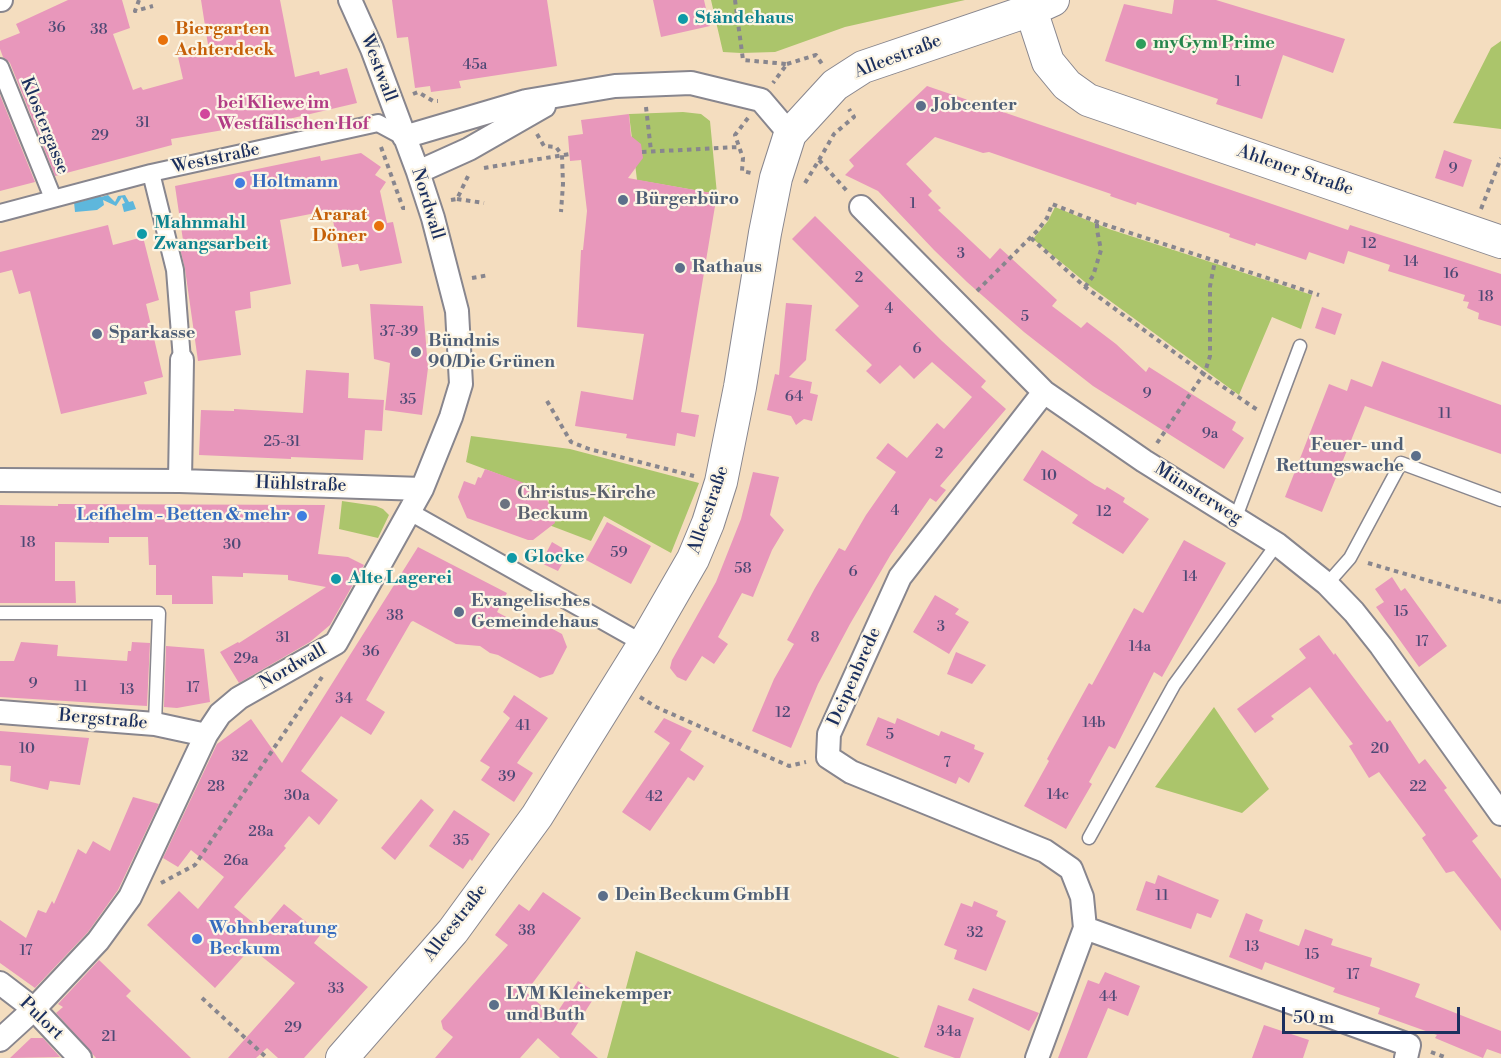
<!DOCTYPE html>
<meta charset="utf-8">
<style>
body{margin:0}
#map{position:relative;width:1501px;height:1058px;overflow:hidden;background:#f4ddbf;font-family:"Libre Bodoni",serif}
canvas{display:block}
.scale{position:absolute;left:1282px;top:1007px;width:178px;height:27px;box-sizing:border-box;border:3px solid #1b2f5e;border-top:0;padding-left:8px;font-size:18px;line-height:21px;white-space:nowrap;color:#1b2f5e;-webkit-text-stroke:4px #fcf5e5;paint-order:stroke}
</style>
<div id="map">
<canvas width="1501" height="1058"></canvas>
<div class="scale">50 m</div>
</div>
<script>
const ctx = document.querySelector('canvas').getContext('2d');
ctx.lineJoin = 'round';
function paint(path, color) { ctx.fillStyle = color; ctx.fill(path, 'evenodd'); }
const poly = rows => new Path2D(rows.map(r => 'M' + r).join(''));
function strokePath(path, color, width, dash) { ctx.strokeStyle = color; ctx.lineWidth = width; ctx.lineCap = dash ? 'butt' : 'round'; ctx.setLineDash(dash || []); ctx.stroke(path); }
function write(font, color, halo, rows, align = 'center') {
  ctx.font = font + ' "Libre Bodoni",serif'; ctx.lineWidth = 4.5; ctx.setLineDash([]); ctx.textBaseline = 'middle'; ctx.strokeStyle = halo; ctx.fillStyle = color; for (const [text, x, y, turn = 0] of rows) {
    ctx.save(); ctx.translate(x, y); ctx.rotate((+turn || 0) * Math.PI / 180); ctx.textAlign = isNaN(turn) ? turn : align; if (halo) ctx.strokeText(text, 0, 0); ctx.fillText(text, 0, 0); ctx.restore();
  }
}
paint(poly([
 [711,0,965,0,845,27,775,52,741,53,723,52],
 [1501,41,1501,129,1453,123,1491,48],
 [683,112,701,114,710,121,717,194,637,180,629,114],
 [1055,207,1109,229,1312,295,1301,329,1272,317,1239,395,1091,287,1033,239,1048,221],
 [471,436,570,449,699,483,671,553,604,516,591,541,549,525,547,506,550,498,537,493,538,489,466,462],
 [342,501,376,506,383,509,389,515,378,538,339,529],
 [1214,707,1269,789,1242,813,1155,787],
 [636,951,900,1058,607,1058]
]), '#abc56b');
paint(poly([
 [99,194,101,197,108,195,115,202,118,196,125,195,129,202,133,201,136,209,124,212,122,204,125,203,122,197,116,206,103,200,104,205,97,210,75,212,74,202,84,201]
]), '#5eb7dc');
paint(poly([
 [68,0,122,0,130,28,113,34,133,90,141,87,143,90,183,79,178,57,209,51,201,0,280,0,295,77,319,71,320,75,347,68,357,103,293,118,171,139,172,145,55,176,10,63,3,57,0,49,0,41,20,33,16,24],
 [392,0,547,0,557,66,459,81,461,88,431,92,430,86,415,88,408,37,397,38],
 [653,0,704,0,710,26,661,37],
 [1174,0,1216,0,1345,39,1333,73,1283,55,1262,119,1216,104,1218,99,1105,61,1124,4,1172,14],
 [927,86,1348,230,1350,225,1501,274,1501,326,1478,319,1479,313,1467,308,1469,302,1463,301,1465,295,1388,271,1390,265,1348,251,1344,264,1309,252,1306,260,1256,243,1255,246,1229,237,1230,234,1137,202,1136,205,1110,196,1111,194,989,152,983,153,935,137,906,164,932,191,928,195,941,208,938,210,990,259,1000,248,1057,300,1052,306,1081,328,1087,322,1116,344,1146,372,1149,367,1236,422,1232,430,1244,438,1224,469,1093,386,1024,332,967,282,934,250,878,191,845,175,854,166,849,160],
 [0,95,35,182,0,191],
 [629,114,631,136,641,144,643,158,628,178,717,194,681,412,699,415,695,437,677,433,675,446,626,438,627,434,575,426,581,391,633,400,644,334,577,327,581,250,583,250,587,211,581,160,570,161,568,136,583,134,581,120],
 [1444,150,1472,160,1463,187,1435,178],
 [361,153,381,167,375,175,386,182,380,191,387,223,393,222,402,263,360,271,358,264,342,267,331,210,280,220,291,284,250,292,251,308,235,311,241,355,198,361,185,269,180,248,184,247,175,186,320,156,321,161],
 [815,216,942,341,986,381,981,387,1006,409,940,486,946,490,936,502,930,498,891,554,850,624,818,684,791,748,752,731,774,679,794,644,787,640,815,588,839,548,845,551,866,515,896,472,876,458,888,443,907,458,937,423,944,429,972,397,932,362,914,379,900,365,880,384,866,371,872,365,835,330,859,306,792,239],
 [108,225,113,245,143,237,159,300,146,304,163,377,144,382,147,394,61,414,30,291,19,294,12,270,0,273,0,252],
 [786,303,812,305,806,360,789,377,812,382,810,393,818,395,812,421,804,419,796,425,791,416,767,410,775,374,779,375],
 [370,304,423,306,428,368,422,415,385,410,390,363,374,359],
 [1322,307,1342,314,1335,335,1315,328],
 [1382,361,1501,405,1501,454,1365,406,1322,512,1285,497,1329,384,1347,391,1351,379,1372,387],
 [306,370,349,373,348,398,384,400,382,431,365,430,363,460,291,457,291,459,199,455,201,410,234,411,234,409,303,413],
 [1042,450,1095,485,1105,490,1107,487,1125,498,1123,502,1149,519,1123,554,1072,523,1078,515,1023,480],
 [485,469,538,488,537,491,543,493,553,511,555,523,533,540,528,540,467,518,458,497,464,481,475,485,478,477,481,478],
 [753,472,779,477,770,515,784,530,772,550,753,597,742,593,718,637,728,644,714,664,702,656,686,681,677,677,673,672,670,668,672,660,716,582,741,519],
 [58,504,325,505,318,554,348,557,364,565,330,625,310,642,239,683,220,652,238,642,239,643,326,587,288,580,288,575,243,573,243,577,212,576,213,604,172,604,172,595,156,595,156,565,149,565,148,537,109,537,109,543,55,542,55,581,75,581,76,603,0,603,0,505,58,506],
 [607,522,651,546,631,584,586,560],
 [1184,540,1226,563,1162,677,1154,672,1115,749,1109,746,1089,782,1092,784,1066,829,1024,806,1049,761,1047,759,1089,683,1092,685,1134,608,1143,613],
 [552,542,569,552,558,571,541,563],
 [418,547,507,593,497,612,523,626,536,620,562,634,567,647,553,674,540,678,498,655,490,653,480,646,456,644,413,621,411,622,366,700,385,712,371,735,341,716,301,771,338,800,319,825,309,816,284,846,286,848,234,907,262,930,284,904,321,934,314,943,368,987,304,1058,278,1058,267,1048,256,1058,228,1058,295,983,251,948,215,988,147,925,179,891,198,909,224,877,191,850,178,867,163,858,217,744,251,719,282,763],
 [1392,577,1401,591,1405,588,1447,646,1419,667,1376,607,1384,602,1375,589],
 [935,595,959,609,955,614,969,622,949,654,913,632],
 [1319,635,1334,655,1335,653,1387,722,1390,720,1419,764,1425,759,1447,788,1444,790,1478,836,1472,841,1501,879,1501,931,1454,871,1446,873,1422,838,1426,835,1379,772,1369,778,1349,746,1353,744,1310,687,1271,716,1274,719,1255,733,1237,709,1306,658,1299,649],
 [21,642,58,645,57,656,127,661,128,651,131,651,132,642,150,643,147,706,0,697,0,661,14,661],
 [166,646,204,649,210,702,177,708,164,707],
 [956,652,986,665,972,684,947,674],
 [514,695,548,718,517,763,533,773,514,802,481,780,490,767,480,761,510,718,503,712],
 [878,717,895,724,897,718,939,736,941,731,975,745,974,749,984,753,969,783,959,777,956,784,866,745],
 [664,718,692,731,680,750,704,766,694,781,688,777,650,831,622,812,670,743,654,732],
 [0,731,89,738,80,785,50,781,48,790,10,781,11,766,0,765],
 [133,797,159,804,118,890,88,932,35,988,0,963,0,920,26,938,38,910,46,913,52,901,54,904,78,849,86,854,93,841,110,851],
 [421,799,434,810,395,860,381,848],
 [454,810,490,834,472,861,470,859,463,869,429,846],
 [1158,875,1219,900,1211,918,1197,913,1191,929,1136,910,1146,881,1155,884],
 [543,892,581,918,526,992,554,1017,578,981,597,993,571,1034,598,1058,560,1058,538,1038,520,1058,435,1058,453,1037,443,1029,441,1021,508,945,495,935,519,904,529,911],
 [974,901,998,911,996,916,1006,921,986,971,954,959,957,950,944,945,961,903,972,907],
 [1246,913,1263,920,1259,931,1299,946,1305,929,1333,939,1331,945,1372,958,1370,966,1420,984,1415,997,1501,1031,1501,1054,1487,1049,1483,1058,1435,1038,1437,1035,1378,1014,1380,1008,1333,992,1335,988,1265,962,1262,970,1229,957],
 [99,960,131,991,126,996,191,1058,96,1058,56,1013,63,1007,58,1004],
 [1105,972,1140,986,1128,1016,1108,1008,1087,1058,1058,1058,1088,980,1099,984],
 [973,988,1039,1013,1029,1031,968,1000],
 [938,1005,974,1018,960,1058,955,1058,924,1047],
 [1264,1025,1309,1040,1303,1058,1252,1058],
 [31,1038,43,1038,60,1057,10,1058]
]), '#e897bb');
const service = poly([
 [1236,517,1300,346],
 [1327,584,1350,558,1401,463,1501,500],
 [0,613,159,613,155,724],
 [1089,838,1174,685,1277,544]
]);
const pedestrian = poly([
 [0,67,53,198],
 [151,173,175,270,182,360],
 [0,213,151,173,378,123,404,137],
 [410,512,644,644]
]);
const minor = poly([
 [0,0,1,0],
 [404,137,526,101,615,86,691,83,761,100,790,134],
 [418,172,469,149,544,106],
 [861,207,1044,392,1144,461,1277,544,1327,584,1354,612,1381,646,1501,814],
 [0,480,180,481,422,489],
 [180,481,182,360],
 [0,712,155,724,206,735],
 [1085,928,1409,1045,1406,1058],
 [0,983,34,1009,80,1058],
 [0,1040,34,1009,98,941,130,897,206,735,220,714,239,698,336,643,422,489,451,417,461,384,457,311,433,218,418,172,372,49,350,0],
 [1037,1058,1085,928,1082,897,1071,869,1045,851,851,772,828,757,829,734,900,577,1044,392]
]);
const secondary = poly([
 [1031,10,1048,62,1067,85,1088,100,1501,242],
 [342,1058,453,931,537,816,644,644,693,559,708,523,721,482,740,387,765,233,776,178,790,134,835,85,863,67,1031,10,1053,0]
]);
strokePath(service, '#88868e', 15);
strokePath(pedestrian, '#88868e', 20);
strokePath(minor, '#88868e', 26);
strokePath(secondary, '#88868e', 34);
strokePath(poly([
 [139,0,135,11,153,6],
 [735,0,743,60,787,64,773,83],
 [787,64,816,55,822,64],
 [413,94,418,92,433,101,438,101],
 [646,107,651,151],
 [748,118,735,135,743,158,742,171,751,173],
 [537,134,544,146,556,147,562,155,563,184,561,212],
 [381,147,403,208,405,208],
 [642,152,739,147],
 [819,160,834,134,854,117,849,109],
 [484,168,570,154],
 [805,183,819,160,847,191],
 [457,199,484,203],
 [451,200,457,199,469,174],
 [1481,209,1501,158],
 [1031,238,1085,287,1204,374,1259,411],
 [472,278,489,275],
 [1085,287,1093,276,1101,250,1097,230,1097,223],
 [977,291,1038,230,1047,218,1052,204,1100,223,1319,295],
 [547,401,571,442,589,449,694,476],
 [1157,443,1205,372,1210,356,1210,286,1215,261],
 [1368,563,1501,602],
 [640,697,656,707,789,766,806,762],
 [161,883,195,865,322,677],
 [202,998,267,1058],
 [1431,1052,1447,1058]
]), '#88868e', 4, [4.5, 4.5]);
strokePath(service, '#fff', 12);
strokePath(pedestrian, '#fff', 16);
strokePath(minor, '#fff', 22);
strokePath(secondary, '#fff', 32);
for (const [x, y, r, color] of [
 [683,19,6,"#0f9aa8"],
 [163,40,6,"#e8710a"],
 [1141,44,6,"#2e9e5b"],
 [921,106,6,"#5c6f8a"],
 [205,114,6,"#d1479c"],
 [240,183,6,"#3f7fe0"],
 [623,200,6,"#5c6f8a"],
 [379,226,6,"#e8710a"],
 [142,234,6,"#0f9aa8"],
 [680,268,6,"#5c6f8a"],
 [97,334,6,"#5c6f8a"],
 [416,352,6,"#5c6f8a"],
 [1416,456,6,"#5c6f8a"],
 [505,504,6,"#6b7280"],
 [302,516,6,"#3f7fe0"],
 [512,558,6,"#0f9aa8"],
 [336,579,6,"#0f9aa8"],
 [459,612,6,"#5c6f8a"],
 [603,896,6,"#5c6f8a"],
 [197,939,6,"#3f7fe0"],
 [494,1005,6,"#5c6f8a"]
]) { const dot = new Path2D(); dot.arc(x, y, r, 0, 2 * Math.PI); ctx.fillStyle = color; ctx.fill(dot); strokePath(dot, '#fcf5e5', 2); }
write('15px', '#4e4975', null, [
 ["36",57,28],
 ["38",99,30],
 ["45a",475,65],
 ["1",1238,82],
 ["31",143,123],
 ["29",100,136],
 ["9",1453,169],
 ["1",913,204],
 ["12",1369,244],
 ["3",961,254],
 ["14",1411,262],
 ["16",1451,274],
 ["2",859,278],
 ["18",1486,297],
 ["4",889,309],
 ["5",1025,317],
 ["37-39",399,332],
 ["6",917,349],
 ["9",1147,394],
 ["64",794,397],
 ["35",408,400],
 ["11",1445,414],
 ["9a",1210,434],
 ["25-31",282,442],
 ["2",939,454],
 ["10",1049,476],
 ["4",895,511],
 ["12",1104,512],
 ["18",28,543],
 ["30",232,545],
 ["59",619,553],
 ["58",743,569],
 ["6",853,572],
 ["14",1190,577],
 ["15",1401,612],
 ["38",395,616],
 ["3",941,627],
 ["31",283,638],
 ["8",815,638],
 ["17",1422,642],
 ["14a",1140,647],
 ["36",371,652],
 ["29a",246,659],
 ["9",33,684],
 ["11",81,687],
 ["17",193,688],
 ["13",127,690],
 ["34",344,699],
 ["12",783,713],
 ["14b",1094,723],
 ["41",523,726],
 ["5",890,735],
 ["10",27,749],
 ["20",1380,749],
 ["32",240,757],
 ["7",947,763],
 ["39",507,777],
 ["28",216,787],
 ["22",1418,787],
 ["14c",1058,795],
 ["30a",297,796],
 ["42",654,797],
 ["28a",261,832],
 ["35",461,841],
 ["26a",236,861],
 ["11",1162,896],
 ["38",527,931],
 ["32",975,933],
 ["13",1252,947],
 ["17",26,951],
 ["15",1312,955],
 ["17",1353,975],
 ["33",336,989],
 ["44",1108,997],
 ["29",293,1028],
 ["34a",949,1032],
 ["21",109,1037]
]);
write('bold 18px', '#0d838f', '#fcf5e5', [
 ["Ständehaus",695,19],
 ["Mahnmahl",154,224],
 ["Zwangsarbeit",154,245],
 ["Glocke",524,558],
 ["Alte Lagerei",348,579]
], 'left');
write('bold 18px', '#c56008', '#fcf5e5', [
 ["Biergarten",175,30],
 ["Achterdeck",175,51],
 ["Ararat",367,216,"right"],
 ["Döner",367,237,"right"]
], 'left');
write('bold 18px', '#27864d', '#fcf5e5', [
 ["myGym Prime",1153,44]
], 'left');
write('18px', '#1b2f5e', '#fcf5e5', [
 ["Alleestraße",898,57,-21],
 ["Westwall",378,68,69],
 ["Klostergasse",44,126,68],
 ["Weststraße",216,159,-12],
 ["Ahlener Straße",1295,171,19],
 ["Nordwall",427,204,73],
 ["Hühlstraße",301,485,2],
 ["Münsterweg",1198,494,32],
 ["Alleestraße",709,510,-71],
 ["Nordwall",293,667,-30],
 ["Deipenbrede",855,677,-66],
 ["Bergstraße",103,720,5],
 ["Alleestraße",456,923,-52],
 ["Pulort",41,1019,44]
]);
write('bold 18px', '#b23c85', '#fcf5e5', [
 ["bei Kliewe im",217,104],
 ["Westfälischen Hof",217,125]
], 'left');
write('bold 18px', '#4e5e75', '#fcf5e5', [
 ["Jobcenter",933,106],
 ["Bürgerbüro",635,200],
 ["Rathaus",692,268],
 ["Sparkasse",109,334],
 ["Bündnis",428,342],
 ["90/Die Grünen",428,363],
 ["Feuer- und",1404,446,"right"],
 ["Rettungswache",1404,467,"right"],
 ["Evangelisches",471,602],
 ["Gemeindehaus",471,623],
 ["Dein Beckum GmbH",615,896],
 ["LVM Kleinekemper",506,995],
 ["und Buth",506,1016]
], 'left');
write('bold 18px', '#366cbe', '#fcf5e5', [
 ["Holtmann",252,183],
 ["Leifhelm - Betten & mehr",290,516,"right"],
 ["Wohnberatung",209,929],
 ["Beckum",209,950]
], 'left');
write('bold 18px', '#5b616d', '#fcf5e5', [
 ["Christus-Kirche",517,494],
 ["Beckum",517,515]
], 'left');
</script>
